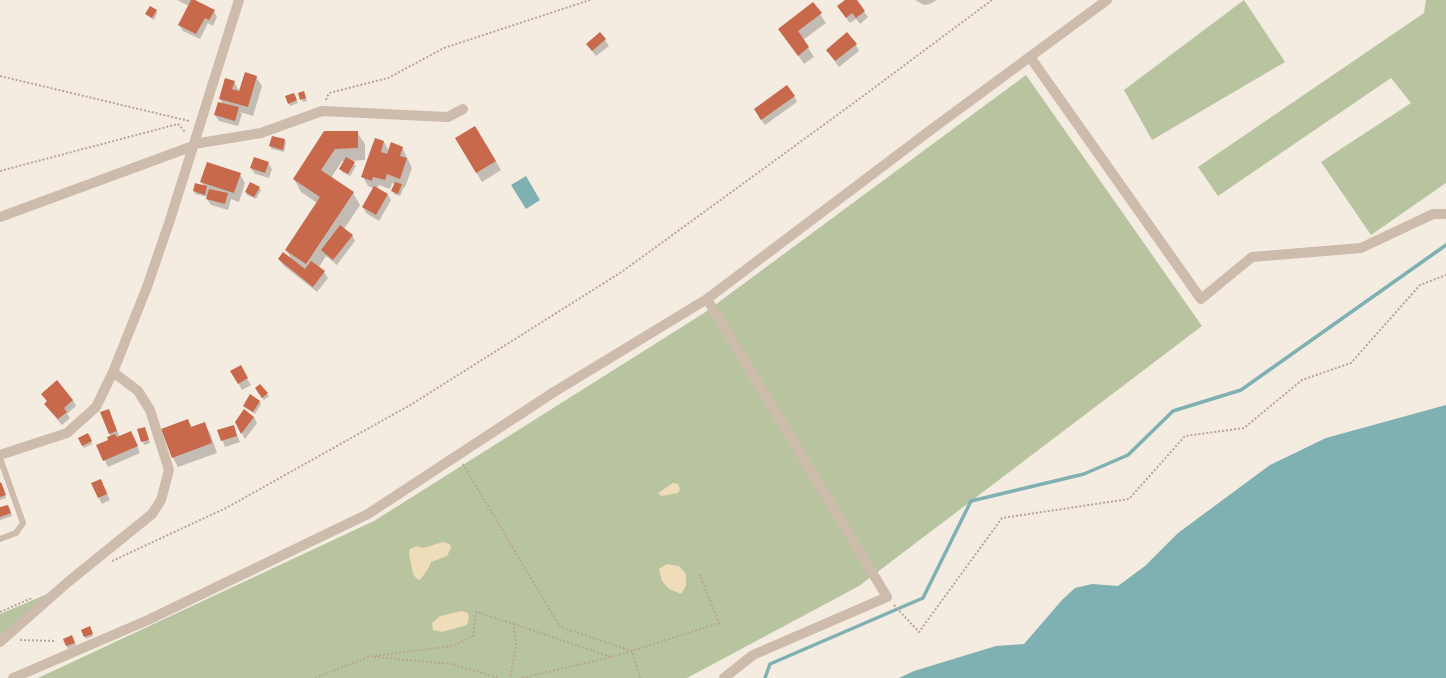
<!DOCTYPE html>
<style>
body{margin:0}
canvas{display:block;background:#f4ebe1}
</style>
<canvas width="1446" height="678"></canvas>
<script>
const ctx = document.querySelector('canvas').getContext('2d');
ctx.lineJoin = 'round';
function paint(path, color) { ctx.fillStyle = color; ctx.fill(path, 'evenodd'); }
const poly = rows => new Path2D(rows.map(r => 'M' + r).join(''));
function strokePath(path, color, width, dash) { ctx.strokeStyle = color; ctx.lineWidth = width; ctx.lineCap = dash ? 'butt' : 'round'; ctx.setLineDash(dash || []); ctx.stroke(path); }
paint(poly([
 [1244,0,1285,62,1152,140,1124,90],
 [1426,0,1446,0,1446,183,1371,235,1321,162,1411,103,1391,78,1218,196,1198,167,1424,13],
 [1026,75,1202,326,859,586,687,678,38,678,374,521,704,313],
 [52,592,0,639,0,614]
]), '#b8c4a0');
paint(poly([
 [673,483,678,484,680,489,678,493,661,496,658,493],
 [443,542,450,544,451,548,447,556,431,562,428,569,420,580,417,579,413,574,409,554,410,549,417,546,423,548],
 [667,564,679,566,686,574,686,586,681,594,669,589,662,581,659,569],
 [462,611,468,613,469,618,467,625,442,632,433,630,432,623,440,616]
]), '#efdcb8');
paint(poly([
 [526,176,540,200,526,209,511,185],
 [1446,405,1446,678,899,678,914,671,996,646,1024,644,1062,600,1075,588,1092,584,1118,586,1145,566,1178,533,1270,465,1326,438]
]), '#7fb0b2');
paint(poly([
 [177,0,193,0,214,11,217,17,213,26,208,23,200,39,183,31,179,25,189,6],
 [847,0,855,0,868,17,860,24,856,19,850,23,838,7],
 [915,0,937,0,930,4,924,5],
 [813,4,826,23,803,40,814,57,804,64,780,29],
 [156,10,157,13,154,20,148,16,146,14],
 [600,33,609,46,596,56,587,44],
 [856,45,859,51,839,67,827,50],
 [256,77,262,86,253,116,240,112,242,114,238,126,219,121,215,115,223,104,220,99,234,82,240,92],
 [299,93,305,95,307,101,303,102],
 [295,96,298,103,290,106,289,103],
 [794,96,797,102,765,125,758,116],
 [475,127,501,170,482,182,456,139],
 [357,132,365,144,365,160,350,161,356,166,350,176,342,172,340,169,345,161,342,161,331,178,353,193,360,205,344,229,352,235,355,241,337,265,326,256,319,267,324,272,328,278,317,292,283,265,279,259,292,260,286,250,317,203,301,192,294,179],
 [285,140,286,143,284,152,272,149,270,146],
 [384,142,389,151,402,147,412,168,405,187,404,187,400,196,394,194,393,191,395,184,392,183,390,189,379,185,377,189,387,194,391,200,379,221,366,213,363,207,373,188,368,186,363,177],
 [268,163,272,169,269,178,255,174,251,168],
 [240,174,245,183,239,202,231,199,228,210,211,205,207,199,208,197,195,194,194,191,204,186,201,182],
 [259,188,261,190,256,199,247,195,246,192],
 [240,367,251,385,242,390,232,372],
 [260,385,269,396,264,400,257,391],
 [250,396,260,402,261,404,255,414,246,408,244,406],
 [46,400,73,400,76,406,67,414,70,418,62,425,49,410,46,404,48,402],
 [108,410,120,437,134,438,140,453,108,467,98,446,110,440,111,437,109,433],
 [254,417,257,423,245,439,236,422],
 [188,420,192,428,204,423,210,433,217,453,178,467,173,458],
 [233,426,240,442,225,447,219,431],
 [139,430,146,431,150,443,144,445],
 [90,437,92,444,84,448,82,445],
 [0,484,2,486,6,498,0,500],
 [104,486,110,500,102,504,99,498],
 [0,508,9,508,12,516,0,520],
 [91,630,93,636,86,639,82,631],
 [73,639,76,645,68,649,64,640]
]), '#0003');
strokePath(poly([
 [765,678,770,664,923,598,971,501,1084,474,1128,455,1173,411,1241,390,1446,245]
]), '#7fb0b2', 3.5);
paint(poly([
 [191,0,195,0,215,10,209,20,205,18,196,34,178,25],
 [845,0,857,0,865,11,856,18,852,13,846,18,837,6],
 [813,2,822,13,798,31,809,47,798,56,778,29],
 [150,6,157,10,152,18,145,14],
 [600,32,606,39,592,51,586,44],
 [847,32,857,44,835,61,826,50],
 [245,72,257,76,248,107,219,99,225,78,235,81,232,89,239,91],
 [787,85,795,96,761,120,754,109],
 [304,91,306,98,300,100,298,93],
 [294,93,297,100,288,104,285,96],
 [218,102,239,107,235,121,214,115],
 [475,126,496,161,476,173,455,138],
 [324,131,358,131,358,148,335,149,321,170,354,192,306,264,285,250,320,197,293,179],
 [272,136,285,139,283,150,269,146],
 [375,138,384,141,381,152,387,154,391,142,403,147,400,156,407,158,400,179,387,174,385,180,373,177,372,181,361,177],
 [254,157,269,162,265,173,250,168],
 [346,157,355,162,348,174,339,169],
 [207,162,241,173,234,193,200,182],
 [250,182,260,187,254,197,245,192],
 [395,182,402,184,398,194,391,191],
 [195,183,207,186,205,195,193,191],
 [374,186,388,194,376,215,362,207],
 [209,189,228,193,225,204,206,199],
 [340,225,353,235,333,260,321,250],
 [283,252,305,269,311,261,325,271,313,287,278,259],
 [241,365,248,378,238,384,230,371],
 [57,380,73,400,64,408,67,412,58,419,44,404,47,401,41,394],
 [260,384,268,393,262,398,255,388],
 [250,394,260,401,253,412,243,406],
 [109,409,117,431,109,434,100,412],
 [244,409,254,417,241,434,235,422],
 [188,419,191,427,205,422,212,443,172,458,161,429],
 [234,425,237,436,221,441,217,430],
 [145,427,149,440,141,442,137,429],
 [131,431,138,446,103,461,96,445,108,440,107,437,115,434,117,437],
 [88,433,92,441,82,446,78,438],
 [101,479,107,494,98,498,91,483],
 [1,482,6,495,0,497,0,483],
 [8,505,11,513,0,517,0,507],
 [90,626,93,634,84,637,81,630],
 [72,635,75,643,66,646,63,639]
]), '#c8694b');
strokePath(poly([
 [0,76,189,121],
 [326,100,329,93,388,78,444,48,590,0],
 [0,171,178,124,186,133],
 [463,464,560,627,632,651,640,678],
 [112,561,226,508,412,404,623,271,851,105,992,0],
 [894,605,919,632,1002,518,1129,499,1185,436,1244,428,1302,380,1351,363,1420,285,1446,275],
 [0,612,32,598],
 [514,624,611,657,522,678],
 [20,640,55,641],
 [374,657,452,664,499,678],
 [611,657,632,651,719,623,699,573],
 [315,678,368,657,453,646,473,636,476,612,514,624,516,646,510,678]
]), '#b9a596', 2, [2, 2]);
strokePath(poly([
 [0,458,23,523,16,533,0,539]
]), '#cdbbac', 6);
strokePath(poly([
 [1030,57,1201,299,1252,257,1361,248,1433,214,1446,214],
 [194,144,261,133,322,111,448,117,463,109],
 [0,217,193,146],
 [707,299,887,597,753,655,724,678],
 [0,455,67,433,96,407,113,372,147,287,170,220,239,0],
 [0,642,68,582,152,514,161,500,169,470,150,410,138,391,113,372],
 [13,678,148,620,368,514,554,392,707,299,932,129,1107,0]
]), '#cdbbac', 10);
</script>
